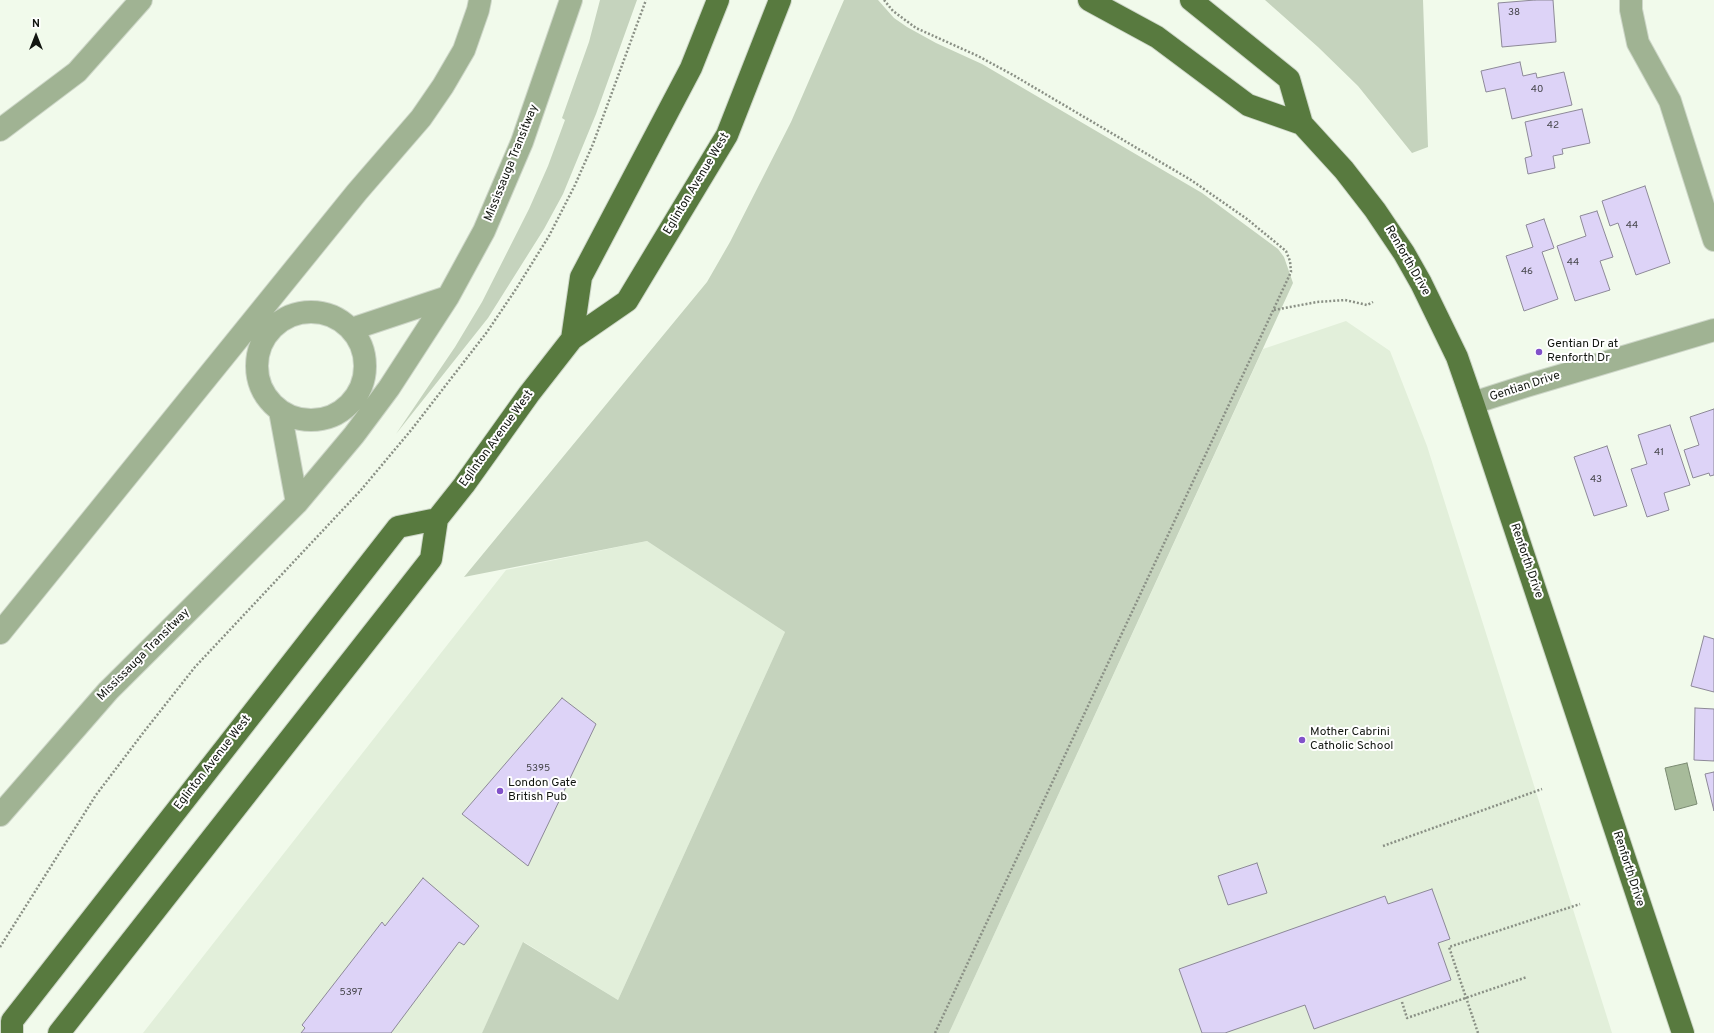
<!DOCTYPE html>
<style>
body{margin:0}
#map{position:relative;width:1714px;height:1033px;overflow:hidden;background:#f1faeb;font-family:Overpass,sans-serif}
canvas{display:block}
.north{position:absolute;left:16px;top:16px;width:40px;height:40px;-webkit-text-stroke:3px #fff;paint-order:stroke;rotate:0deg;font-size:11px;font-weight:700;line-height:16px;text-align:center;color:#121610}
.north::after{content:'';display:block;margin:auto;width:14px;height:18px;background:#121610;clip-path:polygon(50% 0,100% 100%,50% 72%,0 100%)}
</style>
<div id="map">
<canvas width="1714" height="1033"></canvas>
<div class="north">N</div>
</div>
<script>
const ctx = document.querySelector('canvas').getContext('2d');
ctx.lineJoin = 'round';
function paint(path, color) { ctx.fillStyle = color; ctx.fill(path, 'evenodd'); }
const poly = rows => new Path2D(rows.map(r => 'M' + r).join(''));
function strokePath(path, color, width, dash) { ctx.strokeStyle = color; ctx.lineWidth = width; ctx.lineCap = dash ? 'butt' : 'round'; ctx.setLineDash(dash || []); ctx.stroke(path); }
function write(font, color, halo, rows, align = 'center') {
  ctx.font = font + ' Overpass,sans-serif'; ctx.lineWidth = 4; ctx.setLineDash([]); ctx.textBaseline = 'middle'; ctx.strokeStyle = halo; ctx.fillStyle = color; for (const [text, x, y, turn = 0] of rows) {
    ctx.save(); ctx.translate(x, y); ctx.rotate((+turn || 0) * Math.PI / 180); ctx.textAlign = isNaN(turn) ? turn : align; if (halo) ctx.strokeText(text, 0, 0); ctx.fillText(text, 0, 0); ctx.restore();
  }
}
paint(poly([
 [1346,321,1390,351,1427,446,1612,1033,949,1033,1263,349],
 [647,541,785,632,618,1000,524,942,482,1033,143,1033,506,570]
]), '#e2efda');
paint(poly([
 [600,0,637,0,596,114,563,194,544,229,488,318,396,434,455,347,482,302,529,209,548,166,565,120,562,118,589,42],
 [844,0,878,0,894,18,907,27,936,43,982,64,1202,193,1278,249,1284,257,1293,283,949,1033,482,1033,523,942,618,1000,785,632,647,541,464,577,707,282,730,242,791,122],
 [1265,0,1423,0,1428,147,1412,153,1358,86,1318,47]
]), '#c5d3bd');
const water = poly([
 [1687,763,1697,804,1675,810,1665,768,1687,763]
]);
paint(water, '#a7bb9a');
strokePath(water, '#7a8a71', 1);
const building = poly([
 [1535,0,1553,0,1556,42,1502,47,1498,3,1535,0],
 [1520,62,1523,76,1536,73,1537,78,1564,72,1572,105,1512,119,1505,88,1486,92,1481,71,1520,62],
 [1582,109,1590,143,1562,149,1563,154,1553,156,1555,168,1528,174,1525,158,1532,156,1525,122,1582,109],
 [1645,186,1670,263,1636,275,1618,223,1610,226,1602,201,1645,186],
 [1597,211,1613,257,1600,261,1610,290,1575,301,1557,246,1586,236,1580,216,1597,211],
 [1544,219,1554,248,1542,252,1558,299,1524,311,1506,256,1533,247,1526,225,1544,219],
 [1714,409,1714,475,1710,476,1709,473,1693,478,1684,450,1699,445,1690,417,1714,409],
 [1670,425,1690,485,1664,493,1669,510,1647,517,1631,469,1647,464,1638,435,1670,425],
 [1607,446,1627,506,1594,516,1574,457,1607,446],
 [1704,636,1714,639,1714,692,1691,686,1704,636],
 [562,698,596,724,528,866,462,814,562,698],
 [1695,708,1714,709,1714,761,1694,760,1695,708],
 [1714,772,1714,811,1705,774,1714,772],
 [1257,863,1267,893,1228,905,1218,876,1257,863],
 [423,878,479,926,464,945,459,942,391,1033,301,1033,305,1028,302,1025,382,922,385,926,423,878],
 [1432,889,1450,939,1438,943,1451,980,1314,1029,1305,1005,1225,1033,1202,1033,1179,969,1385,896,1388,904,1432,889]
]);
paint(building, '#ddd3f7');
strokePath(building, '#8d8998', 1);
const minor = poly([
 [1631,0,1631,10,1638,43,1670,101,1714,240],
 [0,130,77,72,141,0],
 '257 366a54 54 0 1 1 108 0a54 54 0 1 1-108 0Z',
 [352,329,448,297],
 [1473,403,1526,386,1714,330],
 [280,411,297,503],
 [0,633,357,192,421,118,443,86,464,50,478,10,480,0],
 [0,815,108,691,297,503,354,435,389,388,448,297,484,231,522,142,571,0]
]);
const major = poly([
 [1089,0,1157,37,1248,105,1302,124],
 [1191,0,1289,79,1302,124,1344,170,1375,210,1404,253,1421,283,1457,357,1473,403,1683,1033],
 [572,339,581,277,691,68,718,0],
 [12,1033,12,1021,398,527,437,519],
 [59,1033,431,559,437,519,464,485,529,394,572,339,627,301,727,135,780,0]
]);
strokePath(minor, '#cdd6c8', 24);
strokePath(major, '#cdd6c8', 24);
strokePath(poly([
 [884,0,893,11,916,28,978,56,1013,75,1191,180,1247,219,1286,251,1290,261,1291,272,935,1033],
 [1274,310,1317,302,1345,300,1367,305,1373,302],
 [1383,846,1542,789],
 [0,947,96,795,143,733,195,667,361,490,412,429,487,332,516,289,549,236,575,185,593,144,646,0],
 [1402,1002,1407,1018,1527,977],
 [1478,1033,1449,947,1580,904]
]), '#8a9085', 2.5, [2, 2]);
strokePath(minor, '#a0b393', 22);
strokePath(major, '#587a3f', 22);
for (const [x, y, r, color] of [
 [1539,352,4,"#8151c9"],
 [1302,740,4,"#8151c9"],
 [500,791,4,"#8151c9"]
]) { const dot = new Path2D(); dot.arc(x, y, r, 0, 2 * Math.PI); ctx.fillStyle = color; ctx.fill(dot); strokePath(dot, '#fff', 1.5); }
write('10px', '#45454a', null, [
 ["38",1514,13],
 ["40",1537,90],
 ["42",1553,126],
 ["44",1632,226],
 ["44",1573,263],
 ["46",1527,272],
 ["41",1659,453],
 ["43",1596,480],
 ["5395",538,769],
 ["5397",351,993]
]);
write('12px', '#121610', '#fff', [
 ["Mississauga Transitway",512,163,-68],
 ["Eglinton Avenue West",697,184,-59],
 ["Renforth Drive",1407,261,60],
 ["Gentian Drive",1525,387,-18],
 ["Eglinton Avenue West",497,439,-54],
 ["Renforth Drive",1526,561,71],
 ["Mississauga Transitway",144,655,-45],
 ["Eglinton Avenue West",213,763,-52],
 ["Renforth Drive",1628,869,72]
]);
write('12px', '#121610', '#fff', [
 ["Gentian Dr at",1547,345],
 ["Renforth Dr",1547,359],
 ["Mother Cabrini",1310,733],
 ["Catholic School",1310,747],
 ["London Gate",508,784],
 ["British Pub",508,798]
], 'left');
</script>
